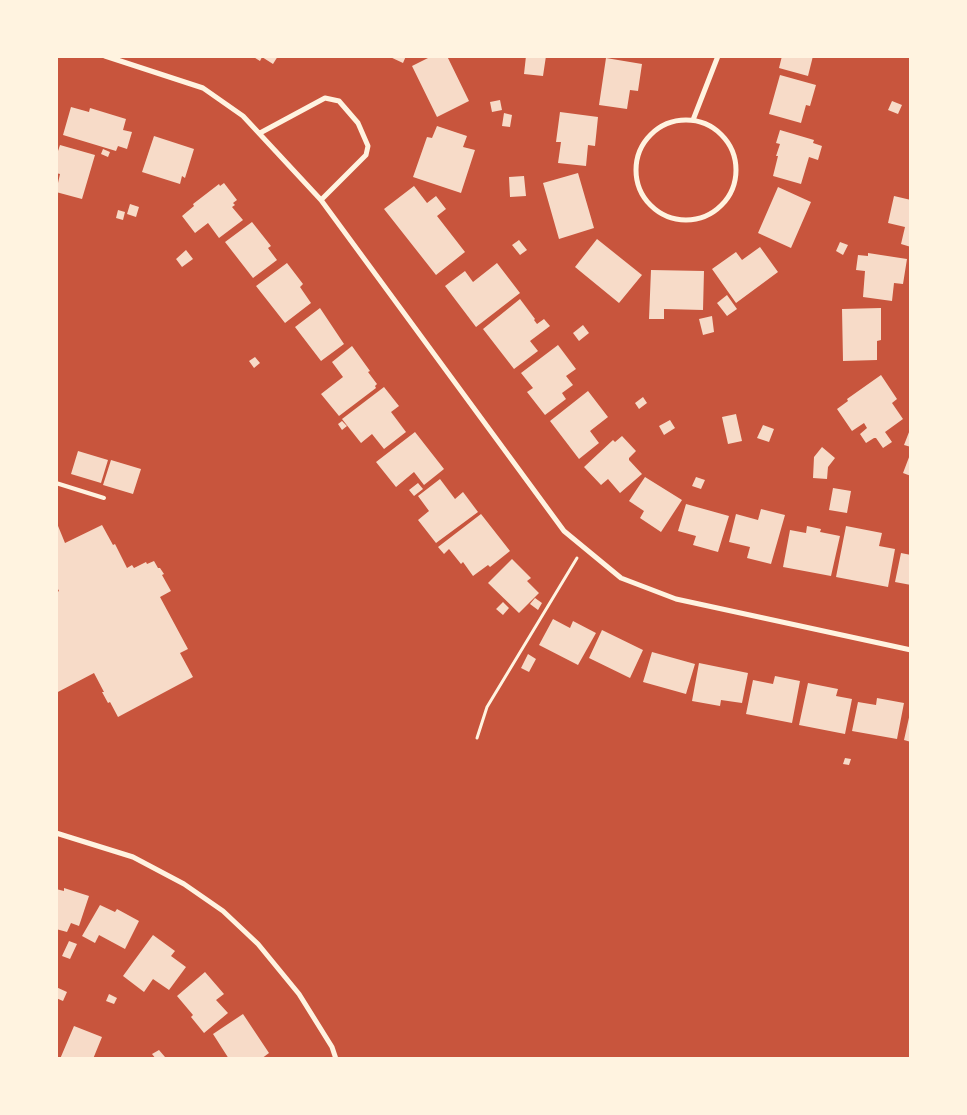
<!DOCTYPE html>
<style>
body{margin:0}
#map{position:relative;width:967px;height:1115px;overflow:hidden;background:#c8553d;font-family:"Noto Sans",sans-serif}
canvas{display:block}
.frame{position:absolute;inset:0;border:58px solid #fff3e0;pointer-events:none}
</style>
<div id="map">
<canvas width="967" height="1115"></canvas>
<div class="frame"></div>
</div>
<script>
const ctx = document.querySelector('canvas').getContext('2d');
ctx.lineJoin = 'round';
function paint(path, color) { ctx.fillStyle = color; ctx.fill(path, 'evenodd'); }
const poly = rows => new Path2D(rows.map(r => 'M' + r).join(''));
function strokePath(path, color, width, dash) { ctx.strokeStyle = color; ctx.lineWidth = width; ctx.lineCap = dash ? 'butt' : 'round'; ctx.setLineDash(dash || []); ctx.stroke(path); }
paint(poly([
 [252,56,278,56,273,64,262,57,260,61],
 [388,56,406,56,403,63],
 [432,56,447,56,469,101,437,117,412,66],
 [526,56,546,56,543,76,524,74],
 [782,56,813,56,808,76,779,68],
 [606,58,642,64,638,91,630,90,627,109,599,105],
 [780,75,816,85,810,106,806,105,801,123,769,114],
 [500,100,502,110,492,112,490,102],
 [892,101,902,105,898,114,888,110],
 [71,107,89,112,90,108,126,119,123,130,132,132,127,149,118,146,116,151,63,135],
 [560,112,598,117,595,146,588,145,586,166,558,163,561,142,556,142],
 [504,113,512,115,510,127,502,126],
 [437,126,467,136,463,147,475,150,461,193,413,177,427,137,432,138],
 [780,130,814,140,813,143,822,146,818,160,809,157,801,184,773,176,778,156,776,156,780,144,776,143],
 [154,136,194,149,185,178,182,176,180,184,142,172],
 [60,145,95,155,82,199,56,192,60,174,56,173,56,157],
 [103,149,110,152,108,157,101,154],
 [578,173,594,228,559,239,543,183],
 [524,176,526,196,510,197,509,177],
 [224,183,237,200,233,203,235,205,232,207,243,220,219,238,208,223,195,233,182,216,194,206,193,204,219,184,220,186],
 [414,186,427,203,436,196,446,209,437,216,465,252,436,275,384,209],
 [778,187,811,202,791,248,758,233],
 [894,196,911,200,911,247,901,244,905,227,888,223],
 [130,204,139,207,136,217,127,214],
 [118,210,125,212,123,220,116,218],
 [252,222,271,246,268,248,277,260,253,278,225,242],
 [597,239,642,275,619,303,575,267],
 [519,240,527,250,520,255,512,245],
 [840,242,848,245,843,255,836,251],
 [760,247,778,272,736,303,712,269,736,252,742,260],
 [186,250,193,259,182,267,176,259],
 [868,253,907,259,903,284,894,283,892,301,863,297,865,271,856,270,858,255,868,256],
 [287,263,303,284,300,287,311,303,285,323,256,286],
 [497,263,520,293,476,327,445,286,465,271,473,282],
 [651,270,704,271,703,310,664,309,664,319,649,319],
 [727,295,737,309,727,316,717,303],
 [520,299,535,319,534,320,537,324,544,319,550,326,530,341,538,351,514,369,483,329],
 [320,308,344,344,321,361,295,327],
 [881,308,881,340,877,341,877,360,843,361,842,309],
 [712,316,714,332,703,335,699,319],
 [583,325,589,333,579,341,573,333],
 [558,345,576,369,566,376,573,385,562,393,566,399,545,415,527,392,533,388,521,373],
 [352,346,370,371,368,372,377,384,375,386,376,388,339,416,321,394,343,377,332,362],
 [255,357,260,363,254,368,249,361],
 [881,375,897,399,892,403,903,419,885,432,892,442,883,448,876,438,874,438,866,443,860,434,867,428,864,423,852,431,837,409,848,401,847,399],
 [384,387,399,406,391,412,406,432,384,449,372,434,361,443,342,419],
 [588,391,608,417,590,431,599,443,579,459,550,421],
 [643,397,647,403,639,409,635,403],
 [736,414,742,441,728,444,722,417],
 [670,420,675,428,664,435,659,426],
 [342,421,347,426,342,430,338,424],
 [763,425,774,429,769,442,757,438],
 [911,427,911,447,904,445],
 [415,432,444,469,424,485,414,472,396,487,376,462],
 [622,436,636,451,629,458,629,460,642,474,620,493,608,479,601,485,584,467,613,440,615,442],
 [822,447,835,458,828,467,827,479,813,478,814,457],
 [78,451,108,460,101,483,71,474],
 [911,452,911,476,903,473],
 [111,460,141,469,133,494,103,485],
 [645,477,682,500,661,532,640,518,644,511,629,501],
 [696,477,705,480,701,489,692,486],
 [440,479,455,499,463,492,478,512,436,543,418,520,429,511,418,496],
 [418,483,423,489,414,496,409,490],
 [833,488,851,491,847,513,829,510],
 [686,504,729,516,718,552,693,545,696,536,678,531],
 [761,509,785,515,771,564,747,558,750,547,729,542,736,514,758,520],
 [481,514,510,551,490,567,488,565,473,576,463,562,461,564,449,549,444,554,438,547],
 [56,521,65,543,102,525,113,545,115,544,127,568,132,565,134,568,146,562,147,564,154,561,158,568,160,568,164,574,162,575,171,591,160,597,188,649,180,653,193,677,118,717,110,702,108,703,102,692,104,692,94,673,56,693,56,593,59,591,56,585],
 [807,526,821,529,820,532,840,536,831,576,783,567,790,530,806,533],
 [846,526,882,533,879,546,895,549,888,587,836,577],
 [901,553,911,555,911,585,895,582],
 [512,559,531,578,527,581,539,593,519,613,488,583],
 [535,598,542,603,538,610,530,604],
 [503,602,509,608,503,615,496,609],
 [553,619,570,628,573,621,596,633,578,665,539,645],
 [602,630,643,650,630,678,589,658],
 [652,652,695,664,686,694,643,682],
 [528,654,536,659,529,672,521,668],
 [699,663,748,673,742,703,721,700,720,706,692,701],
 [775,676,800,681,792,723,746,714,753,680,773,684],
 [808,683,838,689,836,696,852,699,845,734,799,725],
 [877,698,904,703,897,739,852,731,858,702,876,705],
 [910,713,911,713,911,742,904,740],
 [845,758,851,759,849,765,843,764],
 [64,888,89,896,79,926,71,923,67,932,56,929,56,889,64,891],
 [100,905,115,912,117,909,139,921,125,949,99,935,95,943,82,936],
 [153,935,175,951,171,956,186,967,169,990,153,979,144,992,123,976],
 [69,941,77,944,70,959,62,956],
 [205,972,224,994,216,1000,228,1013,204,1033,191,1017,193,1015,177,996],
 [56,987,67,992,63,1001,56,998],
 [109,994,117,998,114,1004,106,1001],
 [243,1014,269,1053,261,1059,229,1059,213,1034],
 [74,1026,102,1037,93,1059,60,1059],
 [159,1050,165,1057,163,1059,156,1059,152,1054]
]), '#f7dbc8');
strokePath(poly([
 [477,738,487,707,577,558]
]), '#fff3e0', 3);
strokePath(poly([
 [56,483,104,498]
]), '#fff3e0', 4);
strokePath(poly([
 [105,56,203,88,243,116,321,200,564,531,621,578,676,599,911,650],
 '636 170a50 50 0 1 1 100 0a50 50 0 1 1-100 0Z',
 [693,120,718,56],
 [260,133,325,98,339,101,358,123,368,146,366,155,321,200],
 [56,833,133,857,184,884,223,911,258,944,299,994,332,1047,336,1059]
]), '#fff3e0', 5);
</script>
